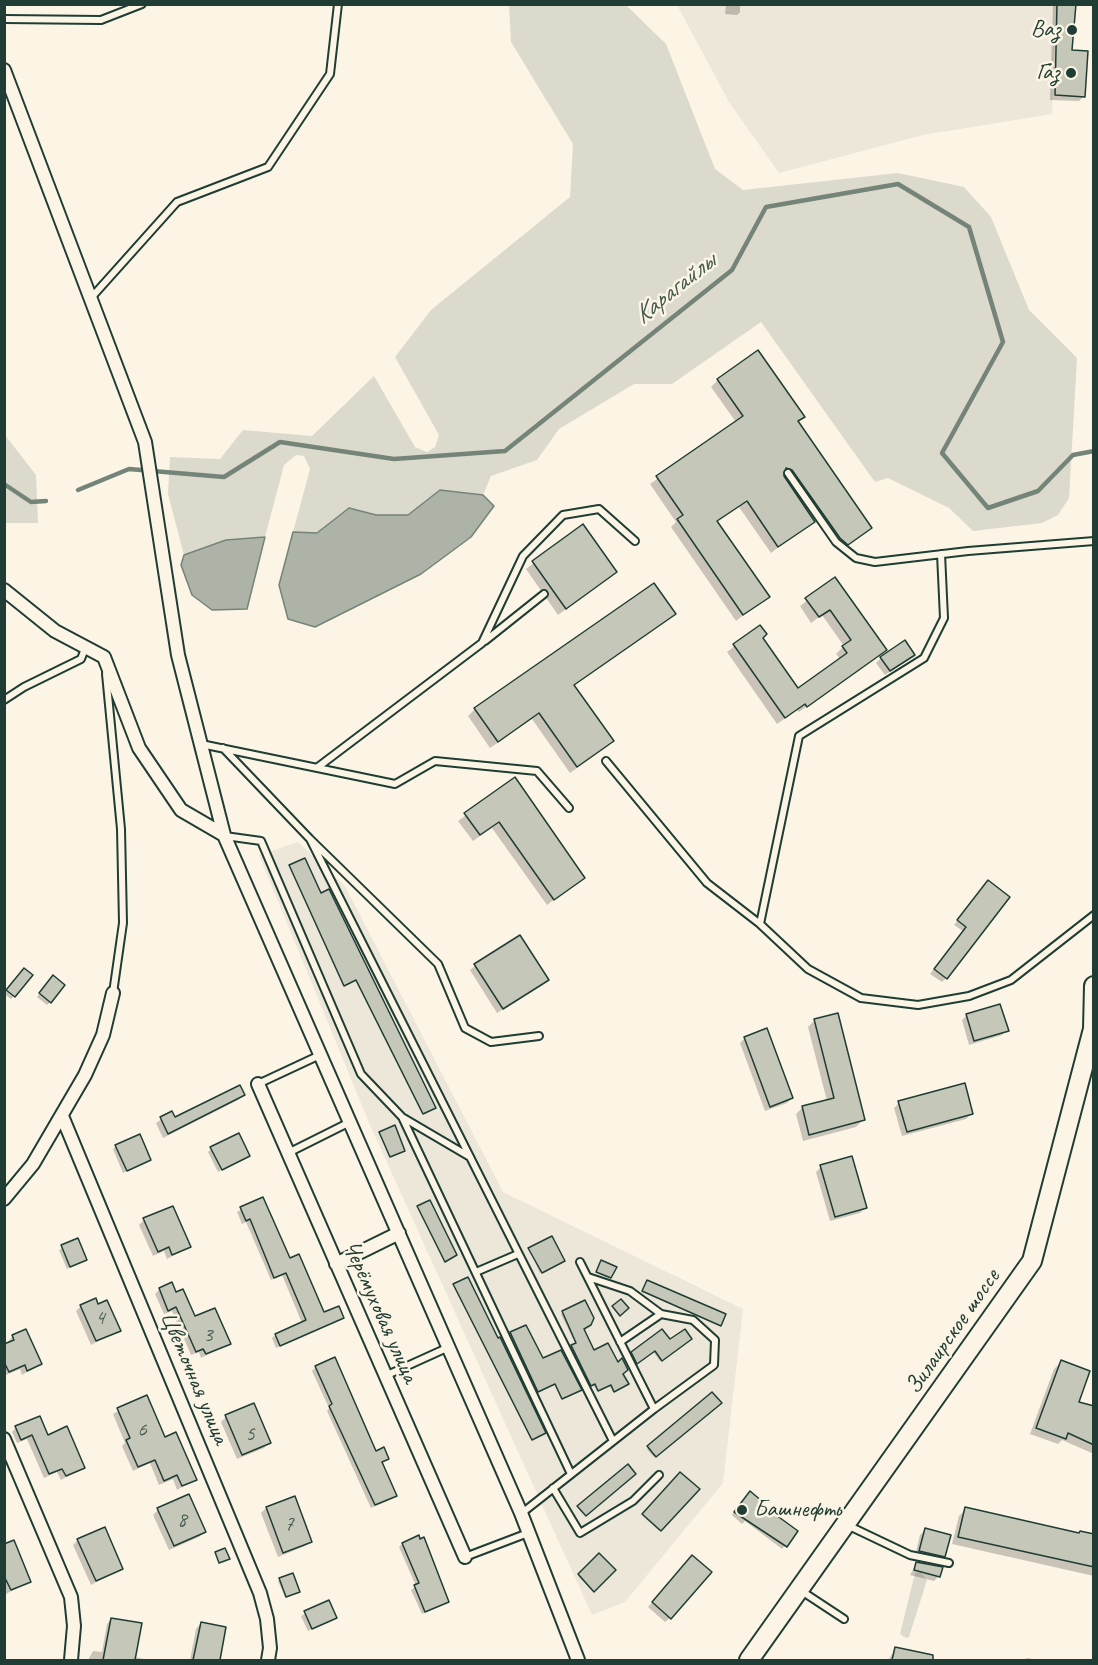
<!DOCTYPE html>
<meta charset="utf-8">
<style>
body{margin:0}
#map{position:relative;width:1098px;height:1665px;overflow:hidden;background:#fcf5e5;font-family:Caveat,sans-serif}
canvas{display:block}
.frame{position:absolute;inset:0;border:6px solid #1f3d34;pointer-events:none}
</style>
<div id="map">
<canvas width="1098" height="1665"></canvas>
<div class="frame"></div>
</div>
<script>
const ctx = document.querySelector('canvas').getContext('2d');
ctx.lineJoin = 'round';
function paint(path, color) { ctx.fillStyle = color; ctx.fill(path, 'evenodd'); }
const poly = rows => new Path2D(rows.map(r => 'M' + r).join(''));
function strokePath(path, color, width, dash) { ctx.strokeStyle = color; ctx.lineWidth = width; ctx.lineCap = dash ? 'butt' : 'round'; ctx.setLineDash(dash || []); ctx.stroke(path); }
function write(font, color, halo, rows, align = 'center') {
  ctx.font = font + ' Caveat,sans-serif'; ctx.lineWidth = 5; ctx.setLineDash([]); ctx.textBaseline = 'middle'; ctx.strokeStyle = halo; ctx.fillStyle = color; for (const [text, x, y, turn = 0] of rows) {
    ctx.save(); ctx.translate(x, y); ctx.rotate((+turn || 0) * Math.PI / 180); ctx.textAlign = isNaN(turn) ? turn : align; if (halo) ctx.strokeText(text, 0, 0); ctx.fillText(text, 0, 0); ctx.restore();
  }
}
paint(poly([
 [677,5,1076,5,1073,42,1055,41,1052,114,923,135,779,173,729,102],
 [298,842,345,886,503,1192,743,1309,723,1483,625,1602,592,1615,370,1125,259,855]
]), '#ece7d8');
paint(poly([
 [509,5,626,5,666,44,715,169,743,190,898,173,964,187,991,217,1029,310,1077,358,1069,498,1058,515,1042,523,973,531,949,508,888,478,875,482,761,322,672,384,634,384,559,429,537,460,491,476,483,495,440,490,408,515,376,515,349,508,317,533,293,532,310,469,304,456,296,455,284,465,265,537,226,540,184,555,168,494,170,457,220,459,243,430,312,436,374,376,415,447,427,452,435,447,439,435,395,357,431,310,570,197,573,144,511,42],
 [5,435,36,475,38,523,5,523],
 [920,1572,927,1580,909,1637,906,1638,900,1634,915,1573]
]), '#dcdacc');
const water = poly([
 [440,490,483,495,494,506,471,537,421,574,315,627,288,619,279,585,293,532,317,533,349,508,376,515,408,515,440,490],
 [265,537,247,609,212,610,192,595,181,565,184,555,226,540,265,537]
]);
paint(water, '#aeb3a7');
strokePath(water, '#758479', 1.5);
paint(poly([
 [726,4,740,4,740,12,737,15,725,14],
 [1053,4,1074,4,1071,52,1084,96,1079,101,1050,100],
 [718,380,803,417,797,422,870,528,840,551,815,519,771,553,739,507,717,522,768,596,736,621,671,527,676,522,650,484,736,422,711,387],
 [583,526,615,572,558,615,526,569],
 [835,579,885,650,799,712,797,710,777,724,727,652,760,627,762,638,798,690,841,660,836,654,844,646,822,615,811,623,800,606],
 [654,585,667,620,573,686,612,741,605,748,570,773,532,719,490,748,468,716,475,709],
 [881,658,908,660,885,675,876,663],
 [515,779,583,877,547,905,492,828,473,841,458,821],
 [290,867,320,895,433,1109,422,1114,355,980,343,986],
 [984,886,946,978,942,982,930,974,963,931,954,925],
 [475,966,547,980,497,1013,470,970],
 [22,973,14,996,11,999,4,994],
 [50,980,50,1002,47,1005,37,997],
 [967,1015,1007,1030,1002,1035,969,1045,962,1020],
 [815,1020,863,1120,856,1127,803,1141,796,1114,803,1107,827,1101,808,1027],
 [745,1038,792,1098,787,1103,765,1111,740,1043],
 [243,1095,238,1100,163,1138,156,1123,171,1113,174,1119],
 [899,1103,971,1114,966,1119,902,1136,894,1108],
 [380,1133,403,1151,389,1157],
 [116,1146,149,1160,123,1173,113,1149],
 [211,1149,248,1155,218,1172,208,1152],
 [821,1167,865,1208,860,1213,830,1221,816,1172],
 [262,1199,289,1260,323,1314,342,1317,276,1348,272,1338,276,1335,302,1323,282,1275,271,1280,246,1222,242,1224,237,1212],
 [418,1207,454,1256,444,1262],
 [144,1220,189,1247,167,1259,164,1251,153,1256,139,1225],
 [77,1240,86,1259,67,1269,59,1250],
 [529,1249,562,1262,540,1273],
 [646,1283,724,1314,719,1325,642,1292],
 [454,1285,543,1434,531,1440],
 [160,1289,176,1294,194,1318,229,1343,201,1358,199,1352,191,1355,172,1311,164,1314,155,1294],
 [585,1302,582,1329,593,1352,622,1374,626,1385,613,1392,609,1385,597,1391,593,1384,590,1386,570,1348,576,1345,561,1314],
 [81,1306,98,1306,119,1330,91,1345,76,1311],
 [526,1327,542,1360,579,1391,561,1399,554,1384,537,1392,510,1335],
 [26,1331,40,1364,22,1375,20,1369,4,1376,4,1346,12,1337],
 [662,1331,670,1342,690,1339,660,1361,653,1351,636,1363,631,1354],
 [1061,1362,1077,1403,1094,1408,1094,1454,1062,1440,1058,1444,1030,1434,1054,1369],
 [316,1367,376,1453,387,1458,381,1463,395,1495,392,1499,371,1508,327,1411,329,1408,312,1371],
 [712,1394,720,1403,654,1457,647,1449],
 [146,1396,165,1439,195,1479,177,1490,173,1479,159,1485,150,1463,133,1471,122,1446,125,1443,113,1414],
 [226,1417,269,1443,264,1448,237,1459,221,1422],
 [16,1428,48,1437,84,1467,61,1480,57,1472,44,1478,27,1439,17,1443,12,1432],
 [681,1474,698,1489,659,1531,642,1515],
 [747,1496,796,1532,782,1549,745,1521,742,1524,732,1515],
 [266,1508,310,1541,305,1546,278,1557,261,1513],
 [966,1509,1094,1536,1094,1576,952,1544,959,1516],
 [158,1510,204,1532,199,1537,169,1550,153,1515],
 [925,1530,944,1556,939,1561,915,1556,920,1535],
 [78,1540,121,1568,91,1585,73,1545],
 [402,1544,447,1601,444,1604,422,1614,411,1590,416,1586,399,1547],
 [4,1546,30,1581,6,1594,4,1592],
 [599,1556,614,1570,592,1591,578,1576],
 [687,1562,670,1618,665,1622,648,1607],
 [917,1563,939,1576,934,1581,910,1575],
 [292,1575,297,1592,285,1597,278,1581],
 [328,1602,335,1618,308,1631,301,1616],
 [111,1619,134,1657,149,1660,88,1660,93,1651,102,1652,107,1624],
 [201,1623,224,1628,219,1660,190,1660,196,1629],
 [896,1649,925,1655,924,1660,888,1660],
 [1027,1658,1039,1660,1024,1660]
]), '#0003');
strokePath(poly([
 [4,484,31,502,46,501],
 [78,490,129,469,224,477,280,442,394,459,505,451,732,270,766,207,898,184,969,227,1003,342,942,453,988,508,1038,491,1073,455,1094,451]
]), '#758479', 4.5);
const building = poly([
 [1057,4,1076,4,1072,50,1088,51,1085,97,1055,95,1057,4],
 [758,350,805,417,798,421,872,528,848,545,840,538,792,470,786,468,784,476,815,522,778,547,747,501,717,521,770,597,743,615,677,519,683,515,656,476,743,416,717,379,758,350],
 [583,524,617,572,566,609,532,561,583,524],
 [835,577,887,650,807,707,805,704,785,718,733,644,760,625,767,634,763,638,798,688,847,653,842,646,851,640,830,610,819,617,805,598,835,577],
 [654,583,676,614,574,685,614,741,577,767,539,713,498,742,474,708,654,583],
 [905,640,915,655,890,671,880,657,905,640],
 [515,777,585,878,554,900,499,822,480,835,464,813,515,777],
 [305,858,321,893,329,889,436,1108,423,1114,356,980,344,986,289,865,305,858],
 [988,880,1010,897,947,979,934,969,966,927,957,920,988,880],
 [520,935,549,980,503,1009,474,964,520,935],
 [24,968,33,975,15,997,6,990,24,968],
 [53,975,65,985,51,1003,39,993,53,975],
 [1000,1004,1009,1031,974,1041,966,1014,1000,1004],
 [838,1013,865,1120,809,1135,802,1106,834,1098,814,1019,838,1013],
 [767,1028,793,1098,770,1107,744,1037,767,1028],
 [965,1083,973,1114,907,1132,898,1101,965,1083],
 [240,1085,245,1095,168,1134,160,1117,172,1111,175,1117,240,1085],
 [395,1125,405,1151,390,1157,379,1132,395,1125],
 [239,1133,250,1156,222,1170,210,1147,239,1133],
 [140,1134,151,1160,127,1171,115,1145,140,1134],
 [852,1156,867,1208,835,1217,820,1165,852,1156],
 [263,1197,290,1258,299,1254,324,1312,339,1306,344,1318,280,1346,275,1334,306,1320,286,1273,274,1278,250,1219,246,1221,240,1207,263,1197],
 [430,1200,457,1255,445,1262,417,1206,430,1200],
 [173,1206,191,1247,172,1255,169,1247,158,1252,143,1218,173,1206],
 [552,1236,565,1261,542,1273,528,1248,552,1236],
 [78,1238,87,1260,70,1267,61,1245,78,1238],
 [601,1260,617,1267,611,1278,596,1272,601,1260],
 [468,1277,498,1338,500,1337,546,1433,532,1440,453,1284,468,1277],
 [647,1280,726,1314,721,1326,642,1291,647,1280],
 [172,1282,176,1292,183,1289,195,1316,215,1308,231,1344,206,1354,203,1349,196,1352,176,1307,168,1311,159,1288,172,1282],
 [96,1298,98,1304,107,1300,121,1331,96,1341,80,1305,96,1298],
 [621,1299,629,1308,620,1316,612,1306,621,1299],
 [585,1300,594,1318,591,1325,584,1329,594,1350,608,1343,618,1362,622,1358,628,1370,623,1374,629,1384,614,1392,611,1385,598,1391,595,1384,591,1386,571,1345,576,1343,562,1311,585,1300],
 [526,1325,543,1358,561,1350,582,1390,562,1399,555,1384,538,1392,510,1332,526,1325],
 [26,1329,42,1364,27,1371,25,1365,9,1372,4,1362,4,1344,14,1340,12,1335,26,1329],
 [662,1329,670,1339,685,1329,692,1339,662,1361,655,1351,637,1364,631,1352,662,1329],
 [335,1357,376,1451,384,1447,389,1459,382,1462,397,1496,375,1505,329,1406,332,1404,315,1366,335,1357],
 [1061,1360,1090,1371,1079,1402,1094,1406,1094,1445,1068,1433,1066,1439,1036,1428,1061,1360],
 [712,1392,722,1403,656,1457,647,1446,712,1392],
 [147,1395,165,1437,176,1432,197,1480,182,1486,177,1475,164,1481,155,1460,138,1467,126,1440,130,1438,117,1408,147,1395],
 [254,1403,271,1443,242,1455,225,1415,254,1403],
 [40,1416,48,1435,67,1426,85,1468,66,1476,62,1469,49,1474,32,1435,21,1440,15,1426,40,1416],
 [628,1464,636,1474,586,1516,577,1506,628,1464],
 [680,1472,700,1489,661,1531,642,1514,680,1472],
 [750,1491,763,1502,761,1504,798,1531,787,1547,734,1512,750,1491],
 [189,1494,206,1532,174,1546,157,1508,189,1494],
 [295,1496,312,1542,283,1553,266,1507,295,1496],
 [965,1507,1079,1533,1080,1531,1094,1534,1094,1567,958,1537,965,1507],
 [105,1527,123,1569,96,1581,77,1539,105,1527],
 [925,1528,951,1535,945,1557,919,1551,925,1528],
 [419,1535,420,1539,424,1537,449,1602,425,1612,414,1585,419,1583,402,1543,419,1535],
 [14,1540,31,1582,11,1590,4,1576,4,1544,14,1540],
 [225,1548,230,1559,219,1563,215,1552,225,1548],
 [599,1553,616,1570,594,1592,578,1574,599,1553],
 [692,1555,712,1572,671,1619,652,1602,692,1555],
 [916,1562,943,1567,940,1577,914,1570,916,1562],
 [293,1573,300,1592,286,1597,279,1578,293,1573],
 [329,1600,337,1618,312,1629,304,1611,329,1600],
 [111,1618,142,1623,135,1660,103,1660,111,1618],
 [201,1622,226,1627,220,1660,193,1660,201,1622],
 [895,1647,933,1655,933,1660,892,1660,895,1647]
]);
paint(building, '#c5c7b9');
strokePath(building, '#1f3d34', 1.5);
const lane = poly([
 [4,19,101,20,142,4],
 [91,298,177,202,268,167,330,74,338,4],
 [788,473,836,542,856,558,875,562,968,551,1094,541],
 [485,641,544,594],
 [106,674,121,829,123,923,113,993],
 [4,700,24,687,81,659,86,646],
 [201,744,395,784,435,761,537,771,569,808],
 [223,748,310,839,438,964,465,1028,491,1042,539,1036],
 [606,761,707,883,760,924,808,969,861,998,918,1005,969,996,1011,980,1094,915],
 [318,767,482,643,523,556,563,515,599,509,635,541],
 [225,836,261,841,361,1074,402,1117,470,1157],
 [310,839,613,1441],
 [760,924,799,736,924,658,944,618,941,554],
 [258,1084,320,1055],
 [403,1119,571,1474],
 [288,1153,350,1122],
 [476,1272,518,1254],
 [588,1277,630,1291,661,1314,693,1320,715,1340,714,1365,654,1409],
 [620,1342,661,1314],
 [385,1376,449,1347],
 [553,1488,580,1533,633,1501,659,1475],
 [522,1513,654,1409,580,1262],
 [847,1525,910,1555,949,1563],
 [465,1557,528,1533],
 [800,1590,844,1619]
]);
const street = poly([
 [4,70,145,442,178,655,224,835,521,1513,578,1660],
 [4,590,55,631,104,657,139,748,181,810,224,835],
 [258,1084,465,1557],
 [62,1116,260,1593,267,1619,270,1648,268,1660],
 [4,1199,33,1164,85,1075,103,1035,113,993],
 [336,1264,399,1233],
 [4,1439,71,1597,74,1626,71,1660]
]);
const primary = poly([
 [749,1660,1032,1261,1093,1029,1094,986]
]);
strokePath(lane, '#1f3d34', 10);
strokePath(street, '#1f3d34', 16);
strokePath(primary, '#1f3d34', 22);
strokePath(lane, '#fcf5e5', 6);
strokePath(street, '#fcf5e5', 12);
strokePath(primary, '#fcf5e5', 18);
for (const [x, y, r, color] of [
 [1072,30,6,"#1f3d34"],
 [1071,73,6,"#1f3d34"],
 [742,1510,6,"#1f3d34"]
]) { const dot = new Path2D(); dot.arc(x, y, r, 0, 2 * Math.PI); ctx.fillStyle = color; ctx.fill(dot); strokePath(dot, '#fcf5e5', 2); }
write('21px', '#486055', null, [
 ["4",100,1318],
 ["3",208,1335],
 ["6",142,1430],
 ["5",250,1434],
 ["8",182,1520],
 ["7",289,1524]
]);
write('24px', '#1f3d34', '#fcf5e5', [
 ["Ваз",1060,30],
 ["Газ",1059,73],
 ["Башнефть",754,1510,"left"]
], 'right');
write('24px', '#1f3d34', '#fcf5e5', [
 ["Черёмуховая улица",380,1312,66],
 ["Зилаирское шоссе",953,1332,-55],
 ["Цветочная улица",194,1378,67]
]);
write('italic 26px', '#435a51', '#fcf5e5', [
 ["Карагайлы",675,289,-39]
]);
</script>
